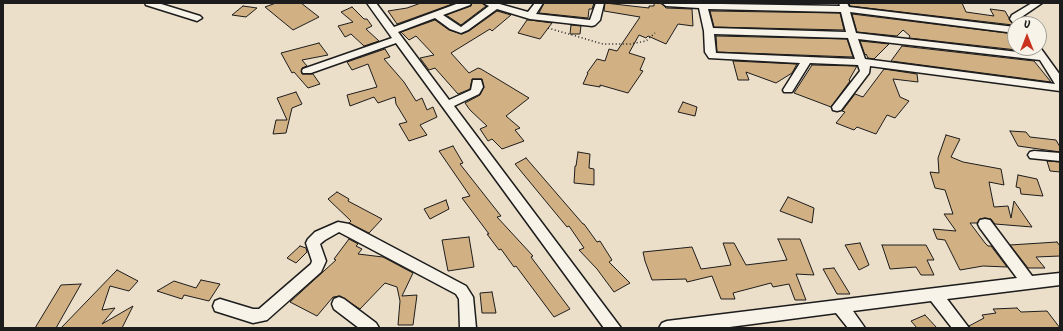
<!DOCTYPE html>
<style>
body{margin:0}
#map{position:relative;width:1063px;height:331px;overflow:hidden;background:#ecdfca;font-family:Kalam,sans-serif}
canvas{display:block}
.frame{position:absolute;inset:0;border:4px solid #1c1c1c;pointer-events:none}
.north{position:absolute;left:1007px;top:16px;width:40px;height:40px;box-sizing:border-box;background:#f7f3e8;border:1px solid #9f9d96;border-radius:50%;rotate:0deg;font-size:11px;font-weight:700;line-height:16px;text-align:center;color:#1c1c1c}
.north::after{content:'';display:block;margin:auto;width:14px;height:18px;background:#c8321e;clip-path:polygon(50% 0,100% 100%,50% 72%,0 100%)}
</style>
<div id="map">
<canvas width="1063" height="331"></canvas>
<div class="frame"></div>
<div class="north">U</div>
</div>
<script>
const ctx = document.querySelector('canvas').getContext('2d');
ctx.lineJoin = 'round';
function paint(path, color) { ctx.fillStyle = color; ctx.fill(path, 'evenodd'); }
const poly = rows => new Path2D(rows.map(r => 'M' + r).join(''));
function strokePath(path, color, width, dash) { ctx.strokeStyle = color; ctx.lineWidth = width; ctx.lineCap = dash ? 'butt' : 'round'; ctx.setLineDash(dash || []); ctx.stroke(path); }
const building = poly([
 [276,3,301,3,319,17,293,30,265,7,276,3],
 [421,3,455,3,397,24,388,11,407,8,421,3],
 [472,3,482,3,486,6,461,25,446,15,471,6,472,3],
 [544,3,594,3,592,9,589,9,588,18,539,13,544,3],
 [605,3,649,8,649,6,654,6,654,3,661,3,666,8,692,9,693,26,678,24,666,44,648,36,646,38,639,35,629,53,645,58,640,70,643,71,628,93,600,85,600,87,583,84,588,73,587,73,597,59,605,61,609,49,617,51,640,17,604,11,605,3],
 [849,3,962,3,966,12,994,16,990,9,1005,11,1013,25,850,6,849,3],
 [243,6,257,8,246,17,232,15,243,6],
 [352,7,364,19,367,19,372,26,366,29,379,41,364,46,351,34,345,37,338,26,353,22,341,12,352,7],
 [497,11,511,15,492,31,490,29,451,53,469,73,478,68,481,69,529,98,506,116,520,128,515,130,524,141,502,149,492,139,488,141,480,129,487,126,470,110,465,103,480,95,484,87,482,79,472,79,470,89,458,94,435,68,429,70,420,58,434,55,416,36,409,40,401,32,435,20,449,30,462,34,469,31,497,11],
 [710,11,840,13,844,30,714,27,710,11],
 [852,14,1015,34,1015,48,1024,48,1026,51,909,38,910,36,903,30,897,36,857,32,852,14],
 [527,20,530,20,552,23,540,39,518,33,527,20],
 [571,25,581,26,580,34,570,34,571,25],
 [716,36,847,39,853,57,717,52,716,36],
 [860,41,889,44,874,59,868,58,866,54,865,55,860,41],
 [319,43,328,55,302,60,307,66,302,68,302,74,313,74,320,84,308,88,294,72,292,73,281,53,319,43],
 [902,46,1034,61,1051,82,891,61,902,46],
 [385,49,390,57,384,59,404,82,416,101,422,98,427,110,433,107,437,117,420,125,427,135,409,141,399,124,407,122,396,104,395,97,378,103,374,97,350,106,347,95,377,87,368,64,352,70,347,62,385,49],
 [733,61,797,64,792,73,776,83,746,72,749,80,738,80,733,61],
 [812,65,857,66,849,80,850,81,831,107,794,93,812,65],
 [884,69,917,74,918,82,893,79,900,97,909,101,895,118,887,115,876,134,857,127,854,130,836,123,845,112,842,111,855,94,863,97,884,69],
 [296,92,302,104,292,108,286,133,273,134,276,120,287,120,277,98,296,92],
 [683,102,697,107,695,116,678,112,683,102],
 [1010,131,1026,132,1030,137,1056,140,1060,147,1060,152,1018,146,1010,131],
 [946,135,960,139,951,157,963,162,1001,169,1004,185,989,182,994,207,1008,206,1011,218,1014,201,1032,227,995,224,991,219,985,218,980,219,977,223,970,223,985,243,988,246,991,246,1007,267,983,266,960,270,945,240,937,239,933,229,956,231,944,214,953,214,945,190,935,188,930,172,939,173,938,158,946,135],
 [453,146,463,163,460,164,501,216,497,217,533,256,531,257,570,309,554,317,516,266,514,267,501,249,499,250,487,234,489,234,462,198,470,196,439,151,453,146],
 [578,152,590,154,589,168,594,169,594,185,574,183,575,166,576,166,578,152],
 [526,158,583,224,584,224,597,242,600,241,612,260,609,262,630,283,614,292,597,269,579,250,584,248,569,226,567,227,515,164,526,158],
 [1047,161,1060,162,1060,172,1050,171,1047,161],
 [1018,175,1037,179,1043,196,1021,194,1020,188,1016,187,1018,175],
 [337,192,349,199,348,201,382,219,369,233,349,223,351,221,328,199,337,192],
 [788,197,814,208,812,223,780,211,788,197],
 [446,200,449,209,430,219,424,209,446,200],
 [469,237,474,267,448,271,442,240,469,237],
 [349,239,358,244,356,246,362,249,358,254,383,257,413,273,402,296,417,295,413,325,398,325,400,301,397,287,385,283,360,309,340,296,333,297,317,316,290,302,336,260,334,259,349,239],
 [778,239,800,239,814,275,796,274,806,300,795,300,789,284,773,287,771,283,733,293,735,299,721,299,712,276,687,282,686,279,652,280,645,261,643,252,692,247,701,269,731,265,723,243,734,243,746,265,787,260,778,239],
 [1057,242,1060,246,1060,256,1036,257,1045,268,1028,268,1010,245,1057,242],
 [860,243,869,265,859,270,845,245,860,243],
 [882,245,926,245,934,260,927,260,934,275,921,275,916,267,890,269,882,245],
 [300,246,306,248,307,252,296,263,287,258,300,246],
 [834,268,850,294,837,294,823,269,834,268],
 [117,270,138,281,129,291,110,286,102,310,115,308,102,324,133,306,122,328,61,328,117,270],
 [201,280,220,284,209,301,184,295,182,299,157,291,174,281,196,288,201,280],
 [81,284,56,328,35,328,61,285,81,284],
 [492,292,496,313,482,313,480,293,492,292],
 [1017,308,1021,312,1047,311,1060,328,970,328,969,326,984,318,982,315,996,313,993,309,1017,308],
 [925,315,937,328,917,328,911,321,925,315]
]);
paint(building, '#d1b084');
strokePath(building, '#1c1c1c', 1);
const street = poly([
 [145,3,158,3,200,16,202,18,197,21,194,20,146,5,145,3],
 [367,3,376,3,394,27,459,3,471,3,470,5,443,15,461,27,489,6,483,3,496,3,528,12,535,3,543,3,536,14,590,20,596,3,604,3,600,20,595,25,592,26,530,19,497,9,468,30,461,33,450,29,435,18,398,32,449,100,471,90,473,80,481,80,483,87,479,94,454,106,621,328,604,328,396,43,311,73,303,73,302,71,303,69,392,38,367,3],
 [662,3,840,6,839,3,847,3,849,7,1015,27,1015,33,850,12,856,33,1035,54,1031,48,1039,48,1039,46,1060,75,1060,91,870,66,869,73,841,110,837,111,833,110,832,107,860,71,858,65,810,63,792,92,784,92,783,90,800,63,709,58,705,52,704,31,699,8,666,6,662,3],
 [708,9,841,12,846,32,713,28,708,9],
 [714,34,848,38,855,59,716,53,714,34],
 [858,39,1040,60,1055,84,865,59,858,39],
 [1032,3,1042,3,1020,18,1024,24,1015,25,1010,19,1012,15,1032,3],
 [1034,151,1060,153,1060,161,1030,158,1028,155,1030,152,1034,151],
 [985,219,990,220,1032,276,1060,273,1060,285,947,299,969,328,952,328,931,301,853,311,865,328,848,328,836,313,722,328,659,328,662,323,667,321,1017,278,980,228,978,224,980,220,985,219],
 [338,222,349,224,466,286,473,297,476,328,460,328,459,299,456,294,339,232,325,240,320,244,326,261,321,272,267,320,253,323,215,311,213,306,215,301,220,299,253,309,259,309,311,264,312,261,306,243,308,239,315,232,338,222],
 [339,297,344,299,376,323,379,328,359,328,334,309,332,304,334,299,339,297]
]);
strokePath(street, '#1c1c1c', 3);
strokePath(poly([
 [548,28,603,44,630,44,646,41,655,33]
]), '#1c1c1c', 1.5, [1, 2.5]);
paint(street, '#f7f3e8');
</script>
